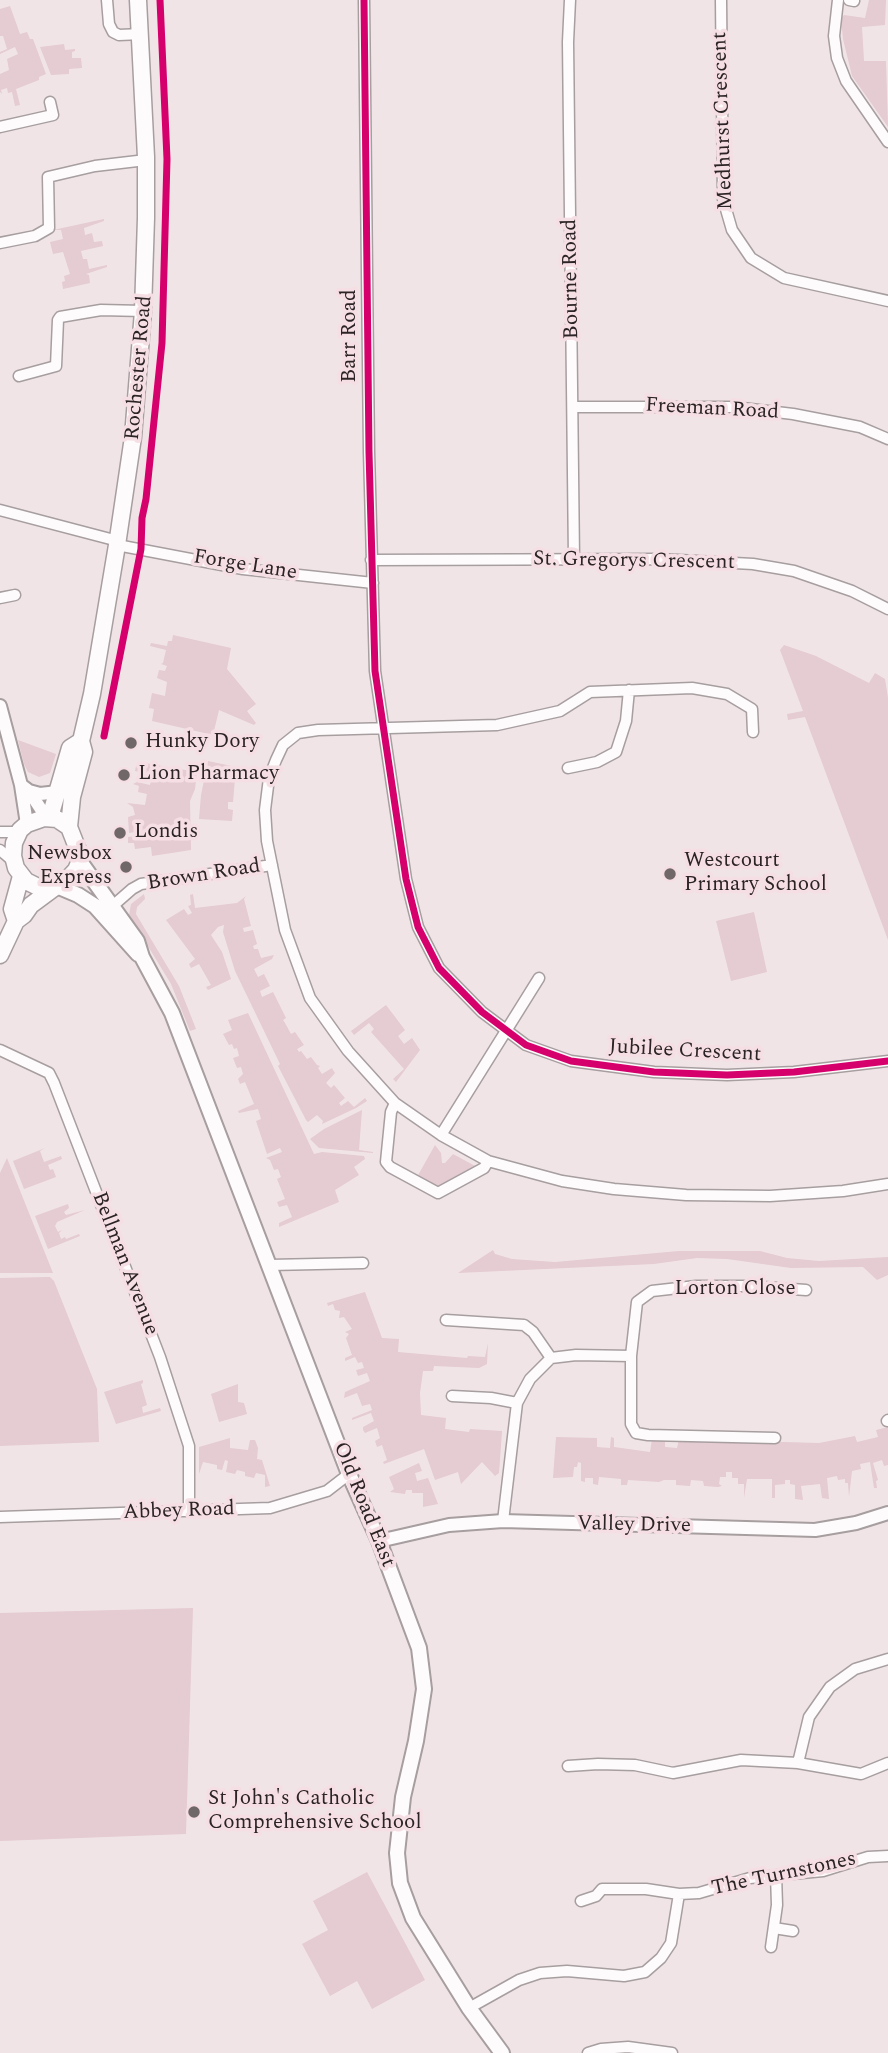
<!DOCTYPE html>
<style>
body{margin:0}
canvas{display:block;background:#f0e4e7}
</style>
<canvas width="888" height="2053"></canvas>
<script>
const ctx = document.querySelector('canvas').getContext('2d');
ctx.lineJoin = 'round';
function paint(path, color) { ctx.fillStyle = color; ctx.fill(path, 'evenodd'); }
const poly = rows => new Path2D(rows.map(r => 'M' + r).join(''));
function strokePath(path, color, width, dash) { ctx.strokeStyle = color; ctx.lineWidth = width; ctx.lineCap = dash ? 'butt' : 'round'; ctx.setLineDash(dash || []); ctx.stroke(path); }
function write(font, color, halo, rows, align = 'center') {
  ctx.font = font + ' Spectral,serif'; ctx.lineWidth = 7; ctx.setLineDash([]); ctx.textBaseline = 'middle'; ctx.strokeStyle = halo; ctx.fillStyle = color; for (const [text, x, y, turn = 0] of rows) {
    ctx.save(); ctx.translate(x, y); ctx.rotate((+turn || 0) * Math.PI / 180); ctx.textAlign = isNaN(turn) ? turn : align; if (halo) ctx.strokeText(text, 0, 0); ctx.fillText(text, 0, 0); ctx.restore();
  }
}
paint(poly([
 [869,0,886,0,885,25,862,27,864,61,886,61,888,127,852,76,843,39,841,19,844,15,865,18],
 [10,6,20,34,27,32,30,39,33,39,46,74,39,77,39,80,16,89,20,105,15,106,12,92,8,93,7,88,1,90,2,94,0,92,0,74,9,70,7,59,18,54,15,47,0,54,0,52,7,49,3,36,0,36,0,9],
 [64,44,65,50,75,49,75,51,72,52,72,58,81,58,82,68,69,69,69,74,51,75,40,47],
 [104,219,104,221,84,228,85,235,92,233,94,242,102,241,103,246,81,251,83,259,87,259,89,269,107,265,107,267,86,274,89,275,90,283,63,289,62,282,65,281,64,276,70,274,63,252,53,254,50,242,63,239,61,230,53,230],
 [173,635,231,648,227,669,256,704,247,711,256,723,254,725,219,710,213,735,152,721,154,709,149,708,152,693,165,696,167,682,157,678,159,670,165,671,167,666,161,664,163,663,166,650,150,646,151,643,167,646,168,641,172,641],
 [784,645,816,656,869,683,875,673,885,679,888,698,888,940,805,717,788,720,787,714,803,711,780,650],
 [18,740,56,754,50,773,39,777,28,772,24,764],
 [208,761,236,767,233,802,228,802,228,809,233,810,232,821,199,819,201,795],
 [145,763,197,772,195,789,190,801,191,850,152,856,151,847,135,849,134,843,128,843,128,837,135,836,135,832,129,833,128,817,135,815,133,807,127,803,145,805,147,794,138,792,139,786,133,784,137,782,150,785,152,775,135,771,136,766,144,767],
 [144,894,145,899,137,907,136,914,179,986,196,1029,190,1031,171,984,129,915,131,904],
 [193,894,195,908,237,903,246,896,244,899,251,926,243,928,244,932,253,930,257,944,253,946,254,949,258,949,261,958,274,955,272,959,254,969,258,977,264,974,270,986,260,991,262,997,273,992,286,1018,283,1020,285,1023,291,1034,295,1032,304,1045,297,1049,299,1052,301,1051,307,1059,311,1057,317,1065,320,1066,318,1068,322,1074,332,1068,333,1070,335,1073,326,1083,331,1088,334,1085,345,1098,339,1103,341,1106,348,1101,354,1107,365,1098,367,1101,356,1108,322,1124,323,1121,317,1115,308,1122,306,1120,278,1066,280,1064,235,971,223,932,224,925,218,927,211,935,222,952,231,979,208,990,206,987,211,985,199,964,191,968,189,964,195,959,166,920,184,909,188,915,192,913,188,906,191,905,190,895],
 [754,912,767,972,731,981,716,921],
 [386,1005,405,1030,398,1036,404,1044,412,1038,420,1050,396,1082,393,1079,404,1069,371,1032,374,1029,369,1023,354,1035,351,1031],
 [248,1013,314,1154,322,1152,364,1156,365,1159,354,1167,359,1175,335,1190,339,1202,279,1227,279,1223,292,1217,287,1205,279,1207,277,1202,285,1199,277,1179,281,1177,278,1169,274,1170,270,1160,266,1158,282,1152,280,1148,267,1154,256,1121,261,1119,258,1109,239,1113,238,1111,254,1104,245,1082,240,1084,238,1079,243,1074,241,1067,237,1068,233,1058,239,1056,237,1048,234,1049,232,1044,229,1045,223,1034,232,1030,228,1020],
 [362,1110,359,1150,373,1152,373,1153,319,1148,310,1139,324,1129],
 [435,1145,441,1153,442,1163,445,1163,453,1154,477,1167,440,1189,417,1177],
 [45,1148,40,1151,44,1162,61,1156,62,1159,48,1165,50,1170,53,1169,56,1177,24,1189,13,1161],
 [7,1158,53,1273,0,1273,0,1173],
 [68,1204,69,1208,64,1212,66,1215,85,1210,57,1222,55,1226,58,1232,62,1230,59,1233,61,1239,65,1237,66,1239,79,1234,80,1236,48,1249,35,1216],
 [493,1250,495,1254,512,1259,555,1262,679,1251,760,1251,787,1258,819,1261,888,1257,888,1275,877,1280,863,1267,791,1268,727,1259,697,1258,654,1264,458,1273],
 [50,1277,54,1281,97,1389,99,1442,0,1446,0,1278],
 [365,1292,382,1338,399,1339,398,1352,467,1358,468,1356,485,1357,488,1343,487,1364,479,1368,434,1366,433,1371,423,1371,420,1393,421,1415,446,1418,445,1429,469,1432,470,1429,502,1431,499,1473,495,1476,482,1462,461,1484,458,1472,435,1480,424,1449,384,1464,383,1462,387,1460,382,1445,377,1447,375,1441,380,1438,377,1428,365,1433,363,1430,363,1427,374,1421,371,1413,352,1420,352,1418,372,1410,370,1404,362,1406,357,1393,344,1398,345,1392,370,1381,367,1373,358,1376,356,1370,364,1368,362,1362,358,1363,355,1357,345,1361,345,1358,352,1355,346,1338,349,1334,345,1332,352,1329,344,1317,339,1318,340,1311,335,1310,333,1304,328,1306,327,1303],
 [143,1380,143,1383,141,1384,147,1405,142,1407,143,1413,160,1408,161,1411,116,1424,104,1392],
 [238,1384,238,1402,244,1403,247,1414,219,1422,211,1394],
 [888,1427,888,1465,884,1466,882,1460,873,1463,878,1480,876,1481,877,1488,874,1488,870,1462,860,1464,861,1469,852,1471,849,1497,848,1483,845,1483,845,1479,838,1480,837,1476,827,1478,829,1499,822,1498,820,1484,801,1486,803,1500,795,1499,795,1485,790,1484,790,1480,785,1480,785,1484,775,1485,775,1498,772,1498,772,1479,747,1479,744,1498,744,1484,738,1484,738,1478,732,1478,732,1472,726,1472,726,1477,720,1477,719,1484,722,1486,718,1487,704,1486,703,1481,691,1480,690,1486,676,1485,676,1480,664,1480,659,1482,628,1480,627,1485,621,1485,621,1479,599,1477,598,1485,593,1484,593,1478,585,1478,585,1482,581,1481,581,1463,578,1462,577,1467,574,1467,573,1477,553,1478,556,1437,597,1438,597,1447,610,1448,611,1437,614,1438,614,1447,650,1452,652,1439,665,1439,665,1447,677,1448,679,1439,819,1443,855,1436,857,1442,878,1437,876,1430],
 [230,1438,230,1448,248,1450,250,1440,255,1440,258,1448,257,1459,262,1460,270,1486,265,1487,265,1475,256,1473,254,1478,245,1476,245,1472,237,1470,235,1474,226,1472,228,1461,225,1460,222,1470,217,1469,217,1465,203,1462,199,1474,199,1447],
 [419,1463,422,1471,415,1473,417,1481,428,1478,438,1504,423,1507,423,1493,412,1493,412,1490,406,1490,405,1494,390,1492,394,1489,389,1477],
 [193,1608,186,1834,0,1841,0,1613],
 [367,1872,425,1980,372,2009,357,1981,330,1996,302,1944,328,1930,313,1901]
]), '#e5cbd2');
const minor = poly([
 [107,0,109,24,113,32,119,35,142,34],
 [364,0,369,452,375,671,406,879,418,927,439,968,482,1012,526,1045,571,1061,654,1072,727,1075,794,1072,888,1061],
 [570,0,568,42,574,559],
 [721,0,723,199,732,230,751,258,784,278,888,301],
 [838,0,834,36,837,58,846,81,888,142],
 [849,0,854,1],
 [0,127,53,115,50,102],
 [0,243,35,236,49,228,48,177,95,166,146,160],
 [19,376,56,366,58,320,60,317,101,310,143,311],
 [573,407,734,407,793,414,860,427,888,439],
 [0,510,118,541],
 [117,545,243,569,373,583],
 [371,560,660,559,753,564,794,571,852,591,888,609],
 [0,598,15,595],
 [753,732,752,709,727,694,692,688,590,692,560,711,497,725,318,730,298,733,283,745,276,760,269,778,265,810,267,841,285,930,310,998,348,1051,395,1103,441,1135,488,1161,562,1181,614,1189,686,1195,770,1196,843,1191,888,1184],
 [568,768,597,762,616,752,626,721,629,690],
 [0,832,19,832],
 [0,850,13,861],
 [108,910,132,889,141,884,272,865],
 [0,1050,49,1073,54,1083,160,1357,189,1446,189,1512],
 [395,1103,391,1112,386,1162,390,1167,438,1193,484,1168,488,1161],
 [441,1135,539,978],
 [270,1265,363,1263],
 [446,1320,524,1325,533,1332,551,1358,576,1355,631,1356,637,1302,652,1291,696,1286,749,1286,806,1290],
 [631,1356,631,1424,636,1433,648,1435,775,1438],
 [452,1396,491,1398,517,1403],
 [887,1421,888,1420],
 [0,1517,270,1508,327,1491,349,1474],
 [503,1521,517,1403,530,1379,551,1358],
 [798,1763,809,1717,830,1687,855,1669,888,1659],
 [568,1766,598,1764,635,1765,673,1773,741,1760,798,1763,861,1774,888,1763],
 [581,1901,596,1896,602,1889,646,1889,679,1894,699,1893,750,1878,823,1871,868,1857,888,1856],
 [774,1928,793,1931],
 [771,1947,777,1905,776,1875],
 [469,2008,519,1980,540,1973,567,1971,624,1976,645,1972,661,1958,671,1943,679,1894],
 [588,2053,601,2049,628,2047,672,2053]
]);
const tertiary = poly([
 [0,706,21,785,27,824],
 [21,785,29,791,40,794,58,792],
 [29,791,46,817],
 [379,1541,449,1525,503,1521,815,1530,856,1523,888,1513]
]);
const secondary = poly([
 [79,860,137,941,142,957,172,1013,349,1474,379,1541,419,1648,424,1689,416,1741,403,1797,397,1853,400,1883,413,1918,469,2008,502,2053],
 [59,887,78,895,95,906,138,954]
]);
const primary = poly([
 [50,817,70,748,81,741],
 [44,818,57,819,69,827,78,850,79,863,76,870,62,885,49,889,40,888,26,881,16,868,13,856,14,843,20,830,27,824,44,818],
 [69,827,72,797,84,752,81,741,92,694,117,545,133,437,143,311,146,218,146,157,138,0],
 [16,921,24,915,31,905,54,888],
 [0,955,16,921,12,909,21,876]
]);
strokePath(minor, '#a79ea0', 13);
strokePath(tertiary, '#a79ea0', 16);
strokePath(secondary, '#a79ea0', 18);
strokePath(primary, '#a79ea0', 19);
strokePath(minor, '#fdfbfb', 10);
strokePath(tertiary, '#fdfbfb', 12);
strokePath(secondary, '#fdfbfb', 14);
strokePath(primary, '#fdfbfb', 16);
strokePath(poly([
 [364,0,369,452,375,671,406,879,418,927,439,968,482,1012,526,1045,571,1061,654,1072,727,1075,794,1072,888,1061],
 [104,736,141,549,142,518,146,499,162,343,167,159,160,0]
]), '#d6006c', 7);
for (const [x, y, r, color] of [
 [131,743,7,"#706769"],
 [124,775,7,"#706769"],
 [120,833,7,"#706769"],
 [126,867,7,"#706769"],
 [670,874,7,"#706769"],
 [194,1812,7,"#706769"]
]) { const dot = new Path2D(); dot.arc(x, y, r, 0, 2 * Math.PI); ctx.fillStyle = color; ctx.fill(dot); strokePath(dot, '#f5dfe4', 2.5); }
write('21px', '#2b2325', '#f5dfe4', [
 ["Medhurst Crescent",724,121,-92],
 ["Bourne Road",572,279,-91],
 ["Barr Road",351,336,-90],
 ["Rochester Road",140,368,-85],
 ["Freeman Road",712,410,3],
 ["St. Gregorys Crescent",634,562,1],
 ["Forge Lane",245,566,9],
 ["Brown Road",204,876,-9],
 ["Jubilee Crescent",685,1052,3],
 ["Bellman Avenue",124,1264,69],
 ["Lorton Close",735,1290],
 ["Old Road East",363,1505,68],
 ["Abbey Road",179,1512,-2],
 ["Valley Drive",634,1526,1],
 ["The Turnstones",784,1875,-12]
]);
write('21px', '#2b2325', '#f5dfe4', [
 ["Hunky Dory",145,743],
 ["Lion Pharmacy",138,775],
 ["Londis",134,833],
 ["Newsbox",112,855,"right"],
 ["Express",112,879,"right"],
 ["Westcourt",684,862],
 ["Primary School",684,886],
 ["St John's Catholic",208,1800],
 ["Comprehensive School",208,1824]
], 'left');
</script>
